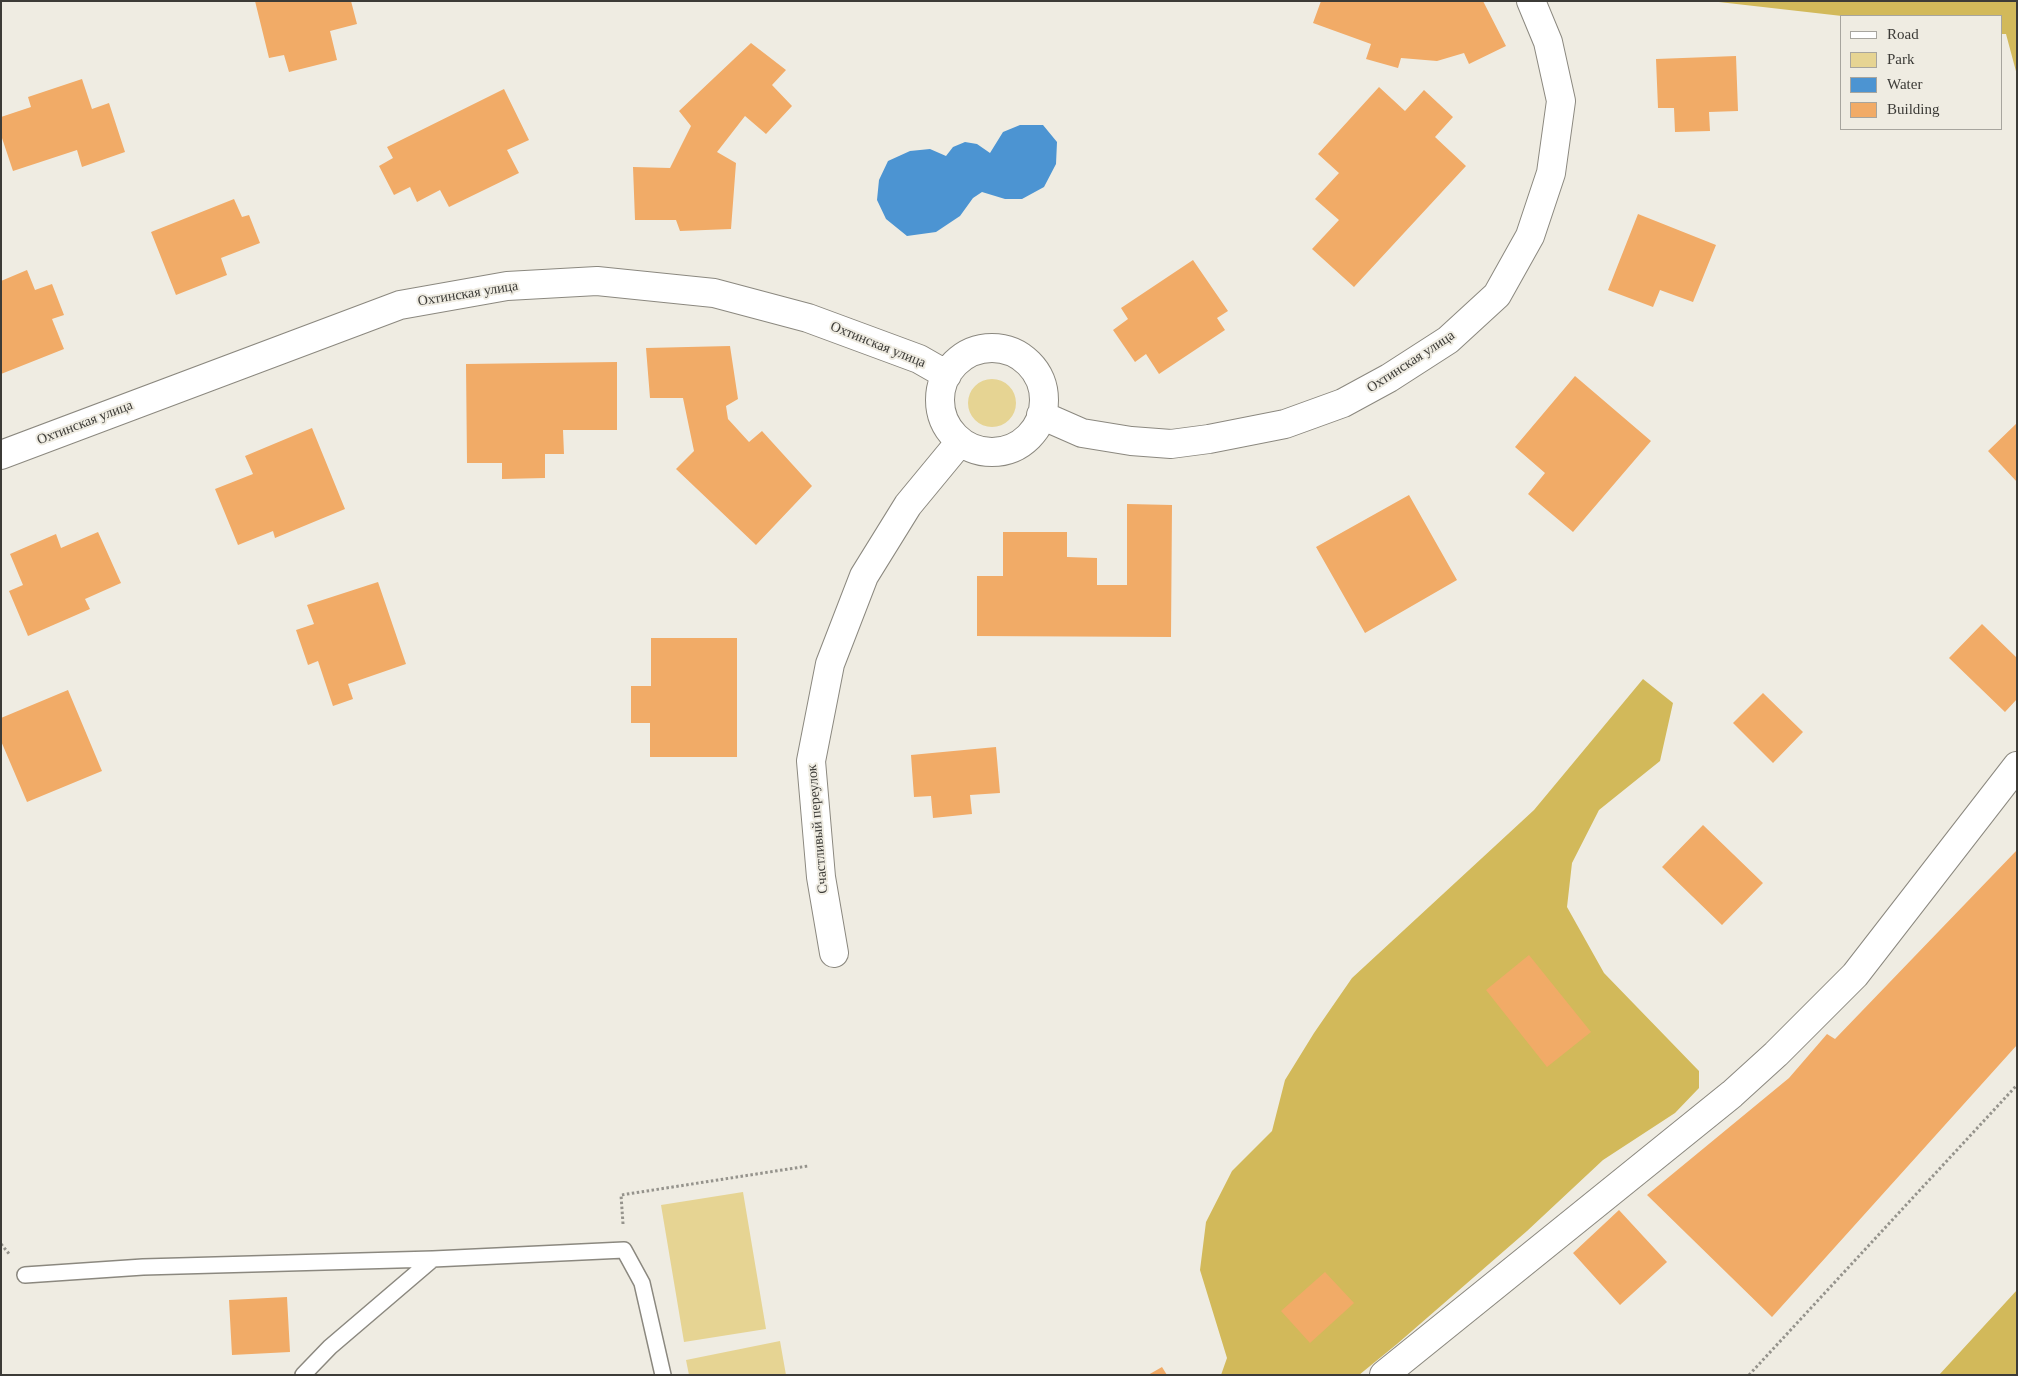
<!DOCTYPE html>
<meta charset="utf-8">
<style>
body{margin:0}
#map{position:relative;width:2018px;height:1376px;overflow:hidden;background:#efece2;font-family:"Times New Roman",serif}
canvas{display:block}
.frame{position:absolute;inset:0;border:2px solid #3c3b37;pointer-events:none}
.legend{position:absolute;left:1840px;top:15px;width:162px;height:115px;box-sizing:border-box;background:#efece2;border:1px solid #a7a59e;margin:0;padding:6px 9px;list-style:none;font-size:15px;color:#3c3b37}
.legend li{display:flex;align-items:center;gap:10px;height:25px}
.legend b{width:25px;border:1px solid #a7a59e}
</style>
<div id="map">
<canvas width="2018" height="1376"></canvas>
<div class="frame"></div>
<ul class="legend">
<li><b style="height:6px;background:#fff"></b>Road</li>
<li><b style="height:14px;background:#e6d493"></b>Park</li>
<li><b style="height:14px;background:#4c94d2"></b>Water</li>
<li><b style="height:14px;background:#f1ab67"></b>Building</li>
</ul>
</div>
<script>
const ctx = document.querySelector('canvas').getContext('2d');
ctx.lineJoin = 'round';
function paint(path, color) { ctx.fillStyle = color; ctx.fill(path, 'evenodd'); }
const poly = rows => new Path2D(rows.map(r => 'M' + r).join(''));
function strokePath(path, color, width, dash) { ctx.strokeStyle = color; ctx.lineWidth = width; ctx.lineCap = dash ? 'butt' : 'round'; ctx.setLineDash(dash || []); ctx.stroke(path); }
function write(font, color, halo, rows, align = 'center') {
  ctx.font = font + ' "Times New Roman",serif'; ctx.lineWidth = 4; ctx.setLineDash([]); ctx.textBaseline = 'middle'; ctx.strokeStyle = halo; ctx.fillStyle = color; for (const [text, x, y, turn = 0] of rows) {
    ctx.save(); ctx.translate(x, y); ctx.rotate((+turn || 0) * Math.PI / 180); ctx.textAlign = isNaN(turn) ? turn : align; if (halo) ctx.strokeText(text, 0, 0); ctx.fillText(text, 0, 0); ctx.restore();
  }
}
paint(poly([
 '968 403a24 24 0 1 1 48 0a24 24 0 1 1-48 0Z',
 [743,1192,766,1329,684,1342,661,1205],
 [780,1341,786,1375,689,1375,686,1360]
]), '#e6d493');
paint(poly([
 [1710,1,2017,1,2017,75,2006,34,2002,34,2002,16,1842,16],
 [1643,679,1673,703,1660,761,1599,810,1572,863,1567,907,1604,973,1699,1071,1699,1088,1675,1113,1603,1160,1527,1231,1397,1344,1359,1375,1221,1375,1227,1358,1200,1270,1206,1222,1232,1171,1272,1131,1285,1080,1314,1033,1352,978,1534,810],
 [2017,1290,2017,1375,1939,1375]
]), '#d2b95a');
paint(poly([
 [1020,125,1043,125,1057,142,1056,164,1044,187,1022,199,1005,199,982,192,973,198,960,216,936,232,907,236,886,219,877,200,879,180,888,161,910,151,930,149,946,156,953,147,965,142,977,144,990,153,1003,132]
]), '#4c94d2');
paint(poly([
 [255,1,351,1,357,24,330,31,337,60,289,72,284,55,269,58],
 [1321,1,1483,1,1506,46,1469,64,1464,53,1437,61,1401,58,1398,68,1366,59,1371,44,1313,23],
 [751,43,786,70,772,85,792,106,766,134,745,116,717,152,736,163,731,229,680,231,676,220,635,220,633,167,670,168,691,126,679,111],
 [1736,56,1738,111,1709,112,1710,131,1675,132,1674,108,1658,108,1656,59],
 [82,79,92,109,109,103,125,152,82,167,77,150,13,171,1,135,1,117,31,107,28,97],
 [1379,87,1405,111,1424,90,1453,117,1435,137,1466,166,1354,287,1312,249,1339,220,1315,199,1339,173,1318,154],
 [504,89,529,140,507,150,519,173,449,207,440,190,417,202,410,187,394,195,379,166,393,158,387,147],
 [234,199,242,217,249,215,260,243,221,258,227,275,176,295,151,232],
 [1638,214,1716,245,1693,302,1660,290,1653,307,1608,290],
 [1193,260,1228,311,1217,318,1225,330,1159,374,1146,354,1135,362,1113,330,1128,319,1121,308],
 [27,270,35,290,52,284,64,315,52,319,64,349,1,374,1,281],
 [730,346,738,399,726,406,728,419,749,442,762,431,812,486,756,545,676,469,694,451,683,398,650,398,646,348],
 [617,362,617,430,563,430,564,454,545,454,545,478,502,479,502,463,467,463,466,364],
 [1575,376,1651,441,1573,532,1528,494,1545,473,1515,447],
 [2017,423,2017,482,1988,451],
 [312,428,345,509,275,538,273,531,238,545,215,489,253,474,245,456],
 [1409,495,1457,580,1365,633,1316,547],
 [1127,504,1172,505,1171,637,977,636,977,576,1003,576,1003,532,1067,532,1067,557,1097,558,1097,585,1127,585],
 [98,532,121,583,85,599,90,609,28,636,9,591,23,585,10,554,56,534,61,548],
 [378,582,406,664,348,684,353,699,333,706,318,661,308,665,296,630,314,624,307,605],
 [1982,624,2017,658,2017,699,2005,712,1949,658],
 [651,638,737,638,737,757,650,757,650,723,631,723,631,686,651,686],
 [68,690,102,771,27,802,1,741,1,718],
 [1763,693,1803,732,1773,763,1733,723],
 [996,747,1000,793,970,795,972,814,933,818,931,796,914,797,911,755],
 [1703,825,1763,883,1722,925,1662,867],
 [2017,850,2017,1045,1772,1317,1647,1195,1789,1078,1827,1034,1835,1039],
 [1529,955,1591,1032,1547,1067,1486,990],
 [1619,1210,1667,1262,1620,1305,1573,1253],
 [1325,1272,1354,1303,1310,1343,1281,1311],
 [287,1297,290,1352,232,1355,229,1300],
 [1162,1367,1167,1375,1148,1375]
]), '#f1ab67');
const service = poly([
 [25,1275,143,1267,433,1259,624,1250,642,1283,663,1375],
 [303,1375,330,1347,433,1259]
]);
const minor = poly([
 '940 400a52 52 0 1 1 104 0a52 52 0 1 1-104 0Z',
 [1041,415,1082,433,1131,441,1171,444,1209,439,1285,424,1343,403,1389,378,1448,340,1497,295,1530,236,1551,173,1561,101,1548,42,1531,1],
 [1,455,400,305,507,286,597,281,714,293,808,318,919,359,947,375],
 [834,953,821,877,811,761,830,664,864,576,908,505,960,442],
 [1384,1375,1732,1094,1776,1054,1855,975,2017,766]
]);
strokePath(service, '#8b887f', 18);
strokePath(minor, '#8b887f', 30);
strokePath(poly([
 [623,1224,621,1195,808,1166],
 [1,1244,10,1255],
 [1749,1375,2017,1085]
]), '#95938c', 3, [2.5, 2.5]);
strokePath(service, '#fff', 15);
strokePath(minor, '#fff', 28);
write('14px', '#3c3b37', '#efece2', [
 ["Охтинская улица",468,294,-9],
 ["Охтинская улица",878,345,22],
 ["Охтинская улица",1411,362,-33],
 ["Охтинская улица",85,423,-21],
 ["Счастливый переулок",818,829,-95]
]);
</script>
